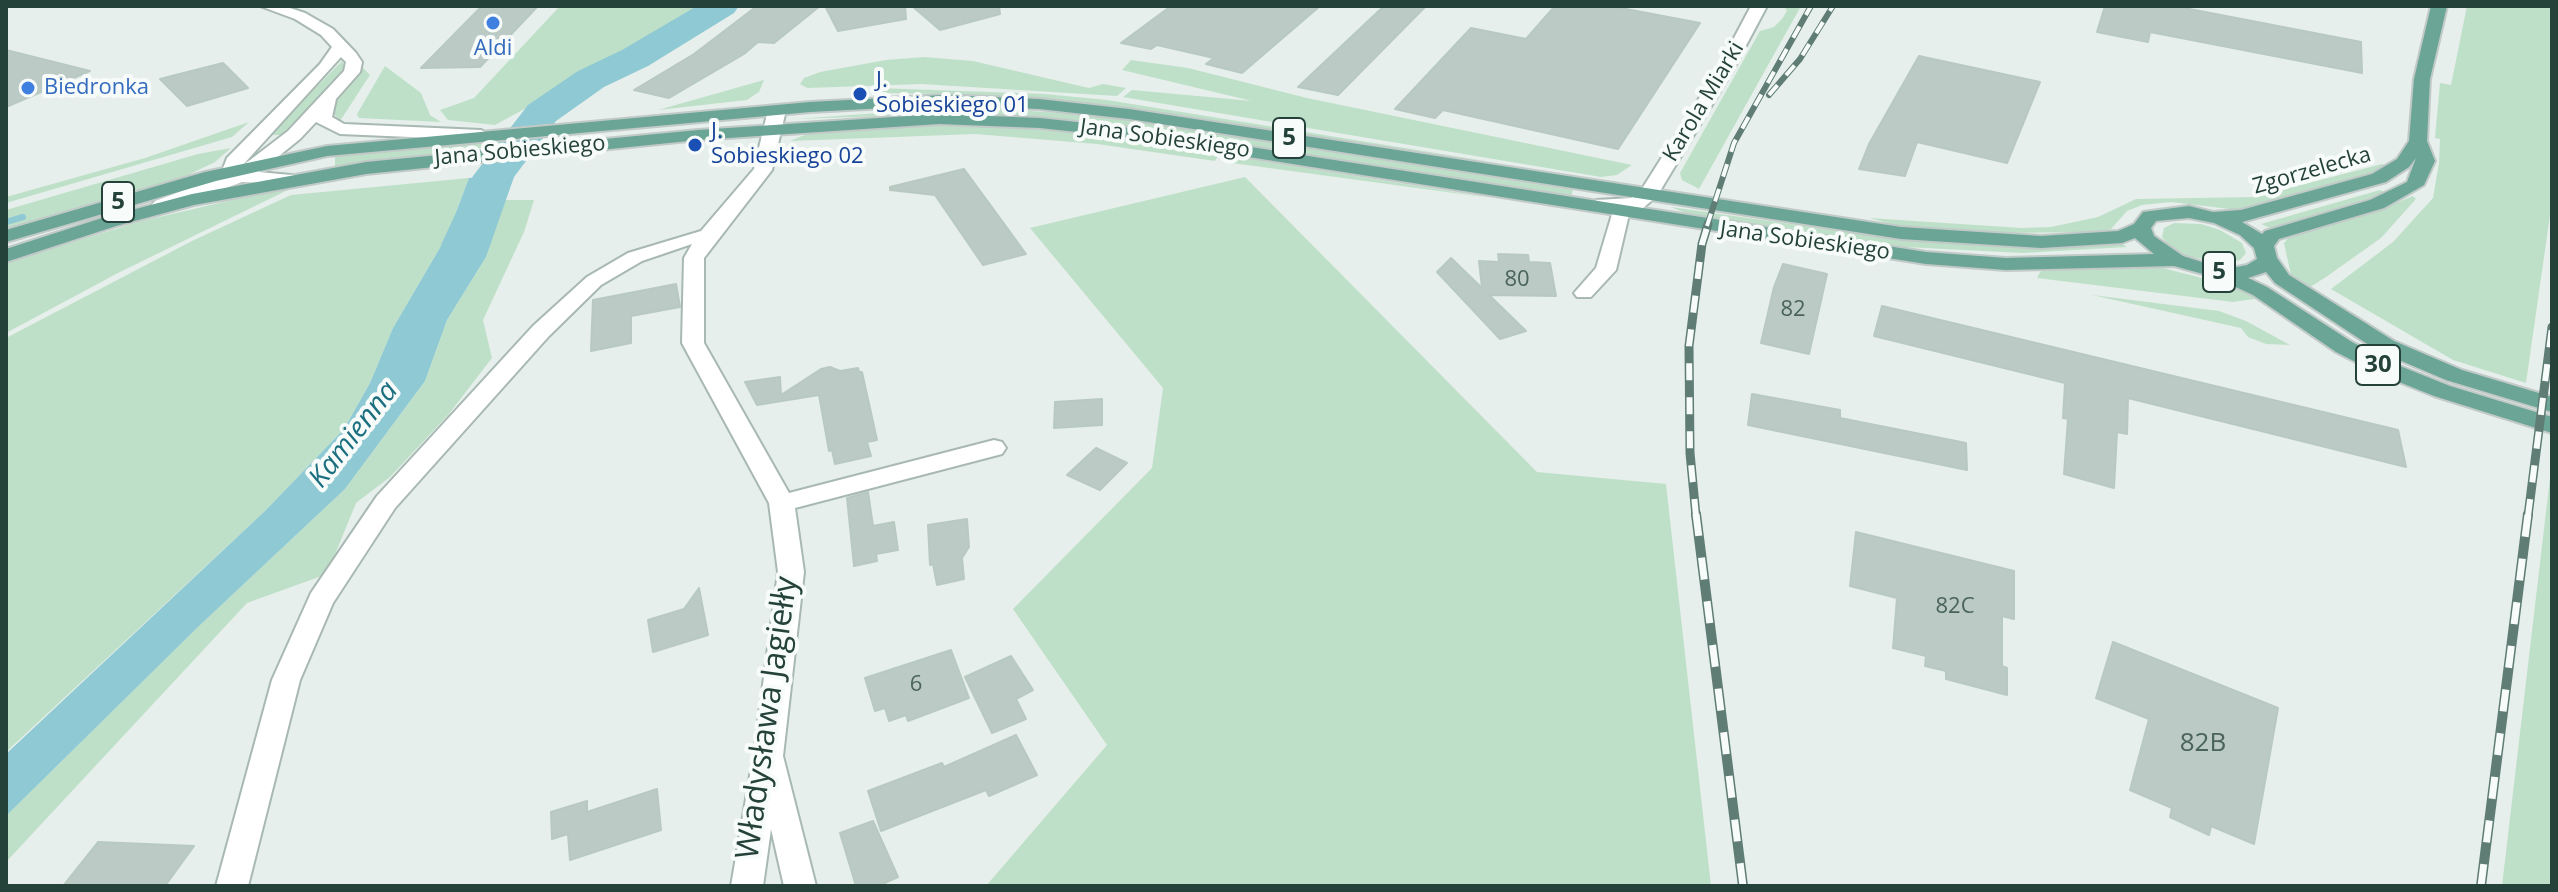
<!DOCTYPE html>
<meta charset="utf-8">
<style>
body{margin:0}
#map{position:relative;width:2558px;height:892px;overflow:hidden;background:#e6efeb;font-family:"Open Sans",sans-serif}
canvas{display:block}
.frame{position:absolute;inset:0;border:8px solid #24423a;pointer-events:none}
</style>
<div id="map">
<canvas width="2558" height="892"></canvas>
<div class="frame"></div>
</div>
<script>
const ctx = document.querySelector('canvas').getContext('2d');
ctx.lineJoin = 'round';
function paint(path, color) { ctx.fillStyle = color; ctx.fill(path, 'evenodd'); }
const poly = rows => new Path2D(rows.map(r => 'M' + r).join(''));
function strokePath(path, color, width, dash) { ctx.strokeStyle = color; ctx.lineWidth = width; ctx.lineCap = dash ? 'butt' : 'round'; ctx.setLineDash(dash || []); ctx.stroke(path); }
function write(font, color, halo, rows, align = 'center') {
  ctx.font = font + ' "Open Sans",sans-serif'; ctx.lineWidth = 8; ctx.setLineDash([]); ctx.textBaseline = 'middle'; ctx.strokeStyle = halo; ctx.fillStyle = color; for (const [text, x, y, turn = 0] of rows) {
    ctx.save(); ctx.translate(x, y); ctx.rotate((+turn || 0) * Math.PI / 180); ctx.textAlign = isNaN(turn) ? turn : align; if (halo) ctx.strokeText(text, 0, 0); ctx.fillText(text, 0, 0); ctx.restore();
  }
}
paint(poly([
 [560,6,701,6,612,61,495,125,448,120,440,110,474,98],
 [1784,6,1801,6,1699,189,1682,180,1680,173,1760,31,1774,27,1782,19,1787,11],
 [2467,6,2552,6,2552,201,2526,383,2453,360,2331,289,2393,242,2433,198,2439,163,2440,139,2435,138,2440,83,2451,85],
 [924,57,973,61,1089,88,1103,84,1126,88,1117,96,922,84,807,88,800,84,804,78,820,72,886,60],
 [1131,60,1188,68,1307,98,1632,165,1617,175,1601,177,1123,97,1132,90,1252,101,1122,70],
 [342,61,344,66,338,80,285,135,269,135],
 [385,66,421,93,430,115,441,122,359,118,357,114],
 [362,67,370,75,340,121,333,113,334,105],
 [764,80,759,92,747,100,658,110],
 [878,88,1045,94,1107,100,1504,164,1104,105,946,94,877,93],
 [962,107,1096,115,1573,190,1571,197,1087,121,941,114,796,119],
 [249,122,232,137,6,203,6,197,145,158],
 [910,125,990,126,1081,133,1219,155,1215,161,1097,144,975,134,790,141,812,132],
 [488,141,482,148,335,167,335,156],
 [231,148,215,162,186,176,6,229,6,210,198,154],
 [1235,157,1239,157,1491,198,1232,163],
 [2382,164,2386,166,2359,178,2238,210,2171,202,2142,205,2127,211,2111,229,2099,232,1991,233,1899,226,1869,218,2021,228,2051,227,2098,217,2136,199,2255,197],
 [1245,177,1537,472,1666,484,1711,886,986,886,1107,745,1013,609,1152,468,1163,388,1030,228],
 [469,178,448,234,393,328,370,383,344,429,266,510,6,752,6,338,192,241,291,195],
 [300,184,118,273,6,333,6,263,138,222],
 [2380,190,2386,193,2270,228,2261,224],
 [2413,196,2416,199,2381,238,2326,277,2307,289,2291,275,2284,243,2290,236,2370,214],
 [504,200,534,200,524,232,483,320,492,358,448,415,390,477,356,503,327,574,247,603,6,862,6,816,198,627,345,489,425,381,447,320,486,257],
 [1671,207,1903,240,2017,247,2119,242,2127,247,2023,253,1905,247,1694,217],
 [2174,223,2201,224,2220,230,2242,243,2246,253,2240,260,2225,263,2186,256,2170,247,2162,237,2164,228],
 [2155,266,2233,286,2261,298,2233,302,2037,278,2040,272,2050,268],
 [2092,295,2219,311,2246,321,2290,345,2266,344,2248,337,2241,328],
 [2552,461,2552,886,2502,886]
]), '#bfe0c8');
paint(poly([
 [515,174,486,257,447,320,425,381,345,489,198,627,6,816,6,754,266,510,344,429,370,383,393,328,448,234,469,178]
]), '#8ec9d4');
strokePath(poly([
 [6,222,23,217]
]), '#8ec9d4', 6);
paint(poly([
 [697,6,739,6,734,13,648,66,604,87,556,121,514,177,480,255,464,259,448,255,441,245,473,176,528,105,578,71,622,50,697,6]
]), '#8ec9d4');
const building = poly([
 [482,6,538,6,480,67,421,68,482,6],
 [757,6,820,6,774,43,758,42,744,54,669,98,634,90,694,54,757,6],
 [825,6,905,6,906,19,838,31,825,6],
 [912,6,999,6,1000,14,940,30,912,6],
 [1171,6,1320,6,1242,73,1206,64,1214,58,1157,45,1151,49,1121,43,1171,6],
 [1384,6,1426,6,1338,95,1298,87,1384,6],
 [1555,6,1610,6,1700,23,1618,149,1443,110,1435,118,1395,109,1471,28,1526,39,1555,6],
 [2105,6,2174,6,2361,42,2362,73,2150,32,2148,42,2097,32,2105,6],
 [6,50,90,71,6,107,6,50],
 [1919,56,2040,82,2007,163,1917,142,1905,176,1859,169,1869,144,1919,56],
 [223,63,248,88,187,106,160,79,223,63],
 [964,169,1013,236,1026,254,983,265,935,195,890,190,890,187,964,169],
 [1498,254,1528,255,1529,262,1550,263,1556,296,1489,295,1526,331,1500,339,1437,272,1451,258,1482,288,1479,261,1499,262,1498,254],
 [1783,264,1827,274,1809,354,1761,343,1774,287,1783,264],
 [676,284,680,307,631,316,631,343,591,351,593,300,676,284],
 [1882,306,2398,430,2406,467,2128,398,2127,434,2117,432,2114,488,2064,474,2068,419,2063,418,2065,383,1874,336,1882,306],
 [830,367,840,371,858,368,859,372,862,372,877,440,867,442,871,456,835,464,832,450,829,451,819,395,757,405,745,382,780,377,781,395,821,369,830,367],
 [1752,394,1840,410,1840,418,1966,443,1967,470,1748,425,1752,394],
 [1102,399,1102,425,1054,428,1055,402,1102,399],
 [1096,448,1127,463,1100,490,1067,475,1096,448],
 [868,492,873,526,894,522,898,550,876,554,877,561,854,566,847,498,868,492],
 [967,519,969,547,962,558,964,579,937,585,933,564,930,565,928,525,967,519],
 [1856,532,2014,571,2014,619,2002,616,2002,666,2007,668,2007,695,1946,679,1946,671,1925,666,1926,656,1893,648,1897,598,1850,586,1856,532],
 [699,588,708,635,653,652,648,620,684,609,699,588],
 [2113,642,2278,708,2254,844,2211,826,2209,835,2170,817,2172,808,2130,790,2149,719,2096,698,2113,642],
 [951,650,969,698,908,721,906,715,889,721,885,708,875,711,865,678,951,650],
 [1011,656,1033,690,1016,699,1026,719,992,733,965,677,1011,656],
 [1016,735,1037,775,989,796,986,790,881,831,868,791,942,763,944,767,1016,735],
 [657,789,661,830,570,860,568,834,552,839,551,812,587,801,587,812,657,789],
 [873,821,898,877,878,886,856,886,840,833,873,821],
 [98,842,194,846,165,886,63,886,98,842]
]);
paint(building, '#bbcac4');
strokePath(building, '#b8c9c2', 2);
const minor = poly([
 [1751,6,1767,6,1733,70,1657,196,1643,208,1630,210,1616,270,1591,297,1577,297,1574,293,1596,268,1613,211,1597,212,1587,206,1597,200,1631,198,1640,192,1717,70,1751,6],
 [777,105,786,110,772,170,704,258,704,343,789,493,994,440,1002,442,1006,448,1002,454,795,508,804,572,783,756,816,886,784,886,771,829,763,886,731,886,754,752,778,572,769,503,682,343,684,258,692,244,642,261,601,285,549,336,395,508,333,603,300,680,248,886,216,886,272,680,311,593,377,496,533,326,587,277,628,253,701,231,754,169,768,110,777,105]
]);
const tertiary = poly([
 [260,6,284,6,305,13,333,29,356,53,362,62,360,72,336,99,332,117,344,124,481,130,490,135,481,140,340,134,316,122,300,139,259,172,301,176,303,180,301,184,242,182,169,209,155,209,152,205,155,201,225,175,222,171,227,158,320,64,332,47,321,35,295,19,260,6],
 [341,57,346,62,344,71,288,131,241,167,341,57]
]);
const primary = poly([
 [2431,6,2447,6,2430,79,2427,141,2435,161,2424,185,2384,208,2279,239,2274,246,2277,258,2289,275,2394,341,2462,370,2552,397,2552,412,2446,380,2378,351,2275,283,2266,272,2248,278,2267,287,2352,342,2395,364,2450,386,2552,417,2552,433,2434,396,2379,374,2336,352,2253,295,2214,277,2174,266,2006,270,1926,264,1122,137,1040,128,939,124,698,140,366,174,194,205,116,226,6,262,6,249,102,218,192,194,366,162,698,130,939,114,1040,118,1122,127,1926,252,2006,258,2154,254,2135,238,2122,243,2041,248,1901,239,1129,119,1039,109,943,105,810,112,327,156,216,181,6,242,6,230,205,172,327,146,810,102,943,95,1039,99,1129,109,1901,227,2041,236,2118,231,2134,224,2143,212,2189,206,2213,212,2241,210,2372,174,2397,159,2409,141,2414,79,2431,6],
 [2416,158,2407,182,2370,200,2265,231,2262,234,2242,222,2386,182,2409,167,2416,158],
 [2189,218,2214,223,2240,235,2254,248,2257,259,2247,265,2237,267,2208,264,2183,256,2154,236,2151,228,2156,221,2189,218]
]);
strokePath(minor, '#a8b8b2', 4);
strokePath(tertiary, '#a8b8b2', 4);
strokePath(primary, '#c2cac8', 4);
paint(minor, '#fff');
paint(tertiary, '#fff');
paint(primary, '#6aa596');
const railFar2 = poly([
 [1769,95,1800,59,1833,6],
 [1707,226,1734,143,1811,6]
]);
const railFar1 = poly([
 [1696,516,1690,453,1689,346,1702,244,1708,224],
 [2528,516,2552,327]
]);
const rail = poly([
 [1696,514,1743,886],
 [2481,886,2528,514]
]);
strokePath(railFar2, '#5f7d75', 6);
strokePath(railFar1, '#5f7d75', 9);
strokePath(rail, '#5f7d75', 10);
strokePath(railFar2, '#f7fbf9', 4, [13]);
strokePath(railFar1, '#f7fbf9', 6, [17]);
strokePath(rail, '#f7fbf9', 7, [22]);
for (const [x, y, r, color] of [
 [493,23,8,"#3f7fe0"],
 [28,88,8,"#3f7fe0"],
 [860,94,8,"#1a4fb4"],
 [695,145,8,"#1a4fb4"]
]) { const dot = new Path2D(); dot.arc(x, y, r, 0, 2 * Math.PI); ctx.fillStyle = color; ctx.fill(dot); strokePath(dot, '#f7fbf9', 3); }
write('22px', '#366cbe', '#f7fbf9', [
 ["Aldi",493,49],
 ["Biedronka",44,88,"left"]
]);
write('22px', '#164399', '#f7fbf9', [
 ["J.",876,81],
 ["Sobieskiego 01",876,106],
 ["J.",711,132],
 ["Sobieskiego 02",711,157]
], 'left');
write('22px', '#24423a', '#f7fbf9', [
 ["Karola Miarki",1704,102,-59],
 ["Jana Sobieskiego",1165,139,8],
 ["Jana Sobieskiego",520,151,-5],
 ["Zgorzelecka",2312,171,-16],
 ["Jana Sobieskiego",1805,241,8]
]);
write('22px', '#4a645c', null, [
 ["80",1517,280],
 ["82",1793,310],
 ["82C",1955,607],
 ["6",916,685]
]);
for (const [x, y, w] of [
 [1289,138,32],
 [118,202,32],
 [2219,272,32],
 [2378,365,44]
]) { const box = new Path2D(); box.roundRect(x - w / 2, y - 20, w, 40, 6); ctx.fillStyle = '#f7fbf9'; ctx.fill(box); strokePath(box, '#24423a', 2); }
write('bold 24px', '#24423a', null, [
 ["5",1289,138],
 ["5",118,202],
 ["5",2219,272],
 ["30",2378,365]
]);
write('26px', '#4a645c', null, [
 ["82B",2203,744]
]);
write('italic 28px', '#1c6f80', '#f7fbf9', [
 ["Kamienna",354,435,-52]
]);
write('32px', '#24423a', '#f7fbf9', [
 ["Władysława Jagiełły",768,718,-82]
]);
</script>
